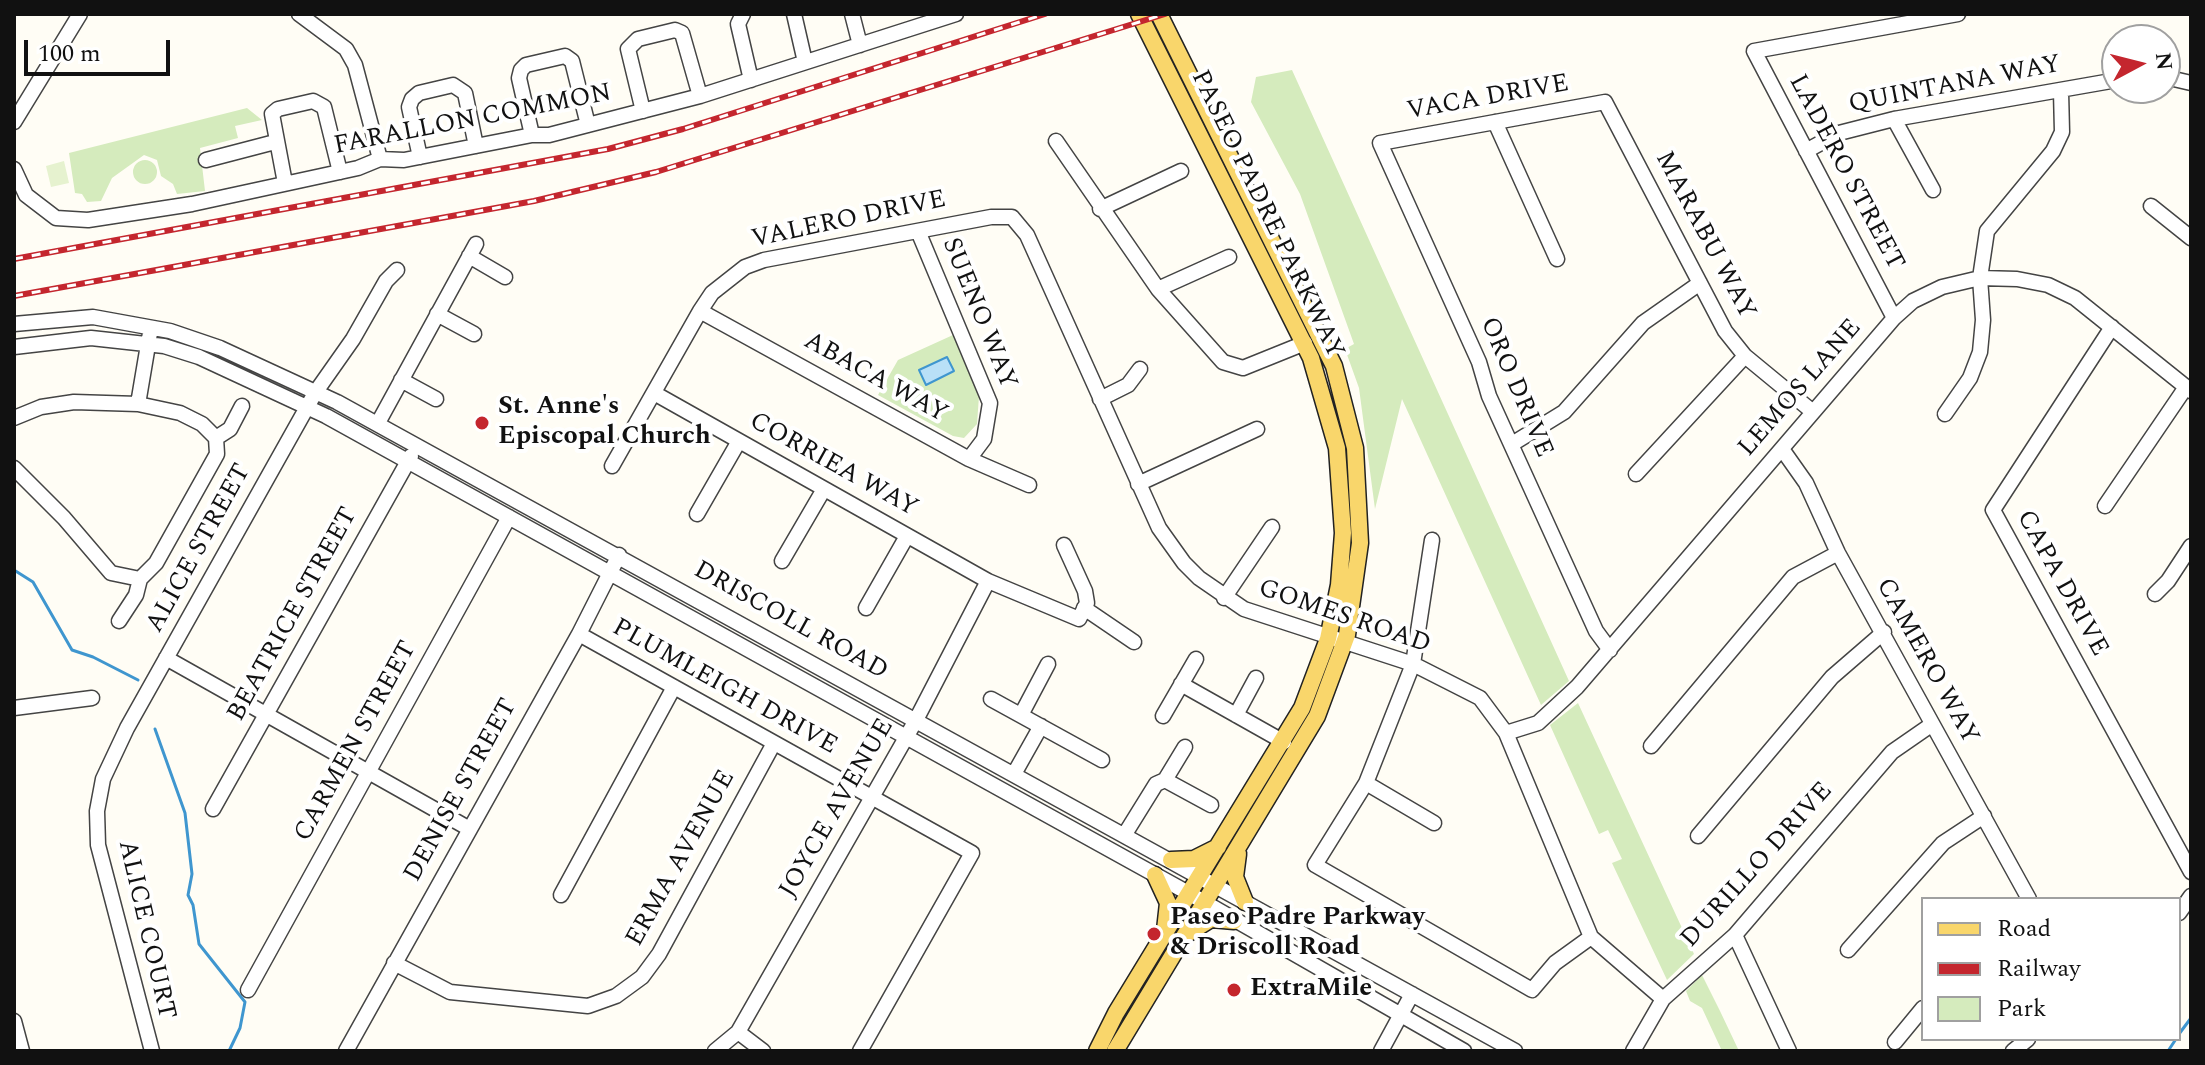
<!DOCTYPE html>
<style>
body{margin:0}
#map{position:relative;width:2205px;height:1065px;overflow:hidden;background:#fffdf5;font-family:Spectral,serif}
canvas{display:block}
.frame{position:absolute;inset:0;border:16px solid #111;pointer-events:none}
.legend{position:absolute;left:1921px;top:897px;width:260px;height:144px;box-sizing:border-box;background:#fff;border:2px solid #a0a0a0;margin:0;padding:10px 14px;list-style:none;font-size:24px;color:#111}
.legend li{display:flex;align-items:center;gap:16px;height:40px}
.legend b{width:40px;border:2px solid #a0a0a0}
.north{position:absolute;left:2101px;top:24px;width:80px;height:80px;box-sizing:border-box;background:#fff;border:2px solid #a0a0a0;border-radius:50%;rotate:83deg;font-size:22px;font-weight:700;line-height:32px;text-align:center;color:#111}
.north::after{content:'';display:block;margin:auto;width:28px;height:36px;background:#c4262e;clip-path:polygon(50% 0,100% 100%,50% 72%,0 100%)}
.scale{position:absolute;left:24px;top:40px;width:146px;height:36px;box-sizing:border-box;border:4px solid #111;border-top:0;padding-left:10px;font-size:24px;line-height:28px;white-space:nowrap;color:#111;-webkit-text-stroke:6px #fff;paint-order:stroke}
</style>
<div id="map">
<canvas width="2205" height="1065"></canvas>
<div class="frame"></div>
<ul class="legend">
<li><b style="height:10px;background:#f9d66b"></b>Road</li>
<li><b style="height:10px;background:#c4262e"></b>Railway</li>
<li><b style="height:22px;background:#d5ebbd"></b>Park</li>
</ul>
<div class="north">N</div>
<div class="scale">100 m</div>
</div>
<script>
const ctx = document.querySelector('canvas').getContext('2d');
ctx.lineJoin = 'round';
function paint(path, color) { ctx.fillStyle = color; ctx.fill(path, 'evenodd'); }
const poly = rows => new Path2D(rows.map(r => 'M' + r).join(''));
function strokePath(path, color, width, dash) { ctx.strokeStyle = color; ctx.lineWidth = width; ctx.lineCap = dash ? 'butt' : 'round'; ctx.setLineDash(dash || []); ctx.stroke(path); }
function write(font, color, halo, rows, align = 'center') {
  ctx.font = font + ' Spectral,serif'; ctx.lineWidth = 8; ctx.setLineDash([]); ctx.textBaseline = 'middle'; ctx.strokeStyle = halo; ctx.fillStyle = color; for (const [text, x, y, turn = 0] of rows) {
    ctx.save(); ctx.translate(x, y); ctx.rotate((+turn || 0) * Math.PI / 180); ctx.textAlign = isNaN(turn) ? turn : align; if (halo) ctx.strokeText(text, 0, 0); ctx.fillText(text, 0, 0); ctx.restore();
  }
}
paint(poly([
 [1292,70,1569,681,1541,705,1402,399,1375,509,1359,388,1345,349,1354,344,1300,194,1251,102,1256,77],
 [247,108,262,120,235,126,238,138,200,148,205,191,177,194,173,184,161,176,157,160,144,155,112,178,101,201,87,202,82,194,75,193,69,153],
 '133 172a12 12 0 1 1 24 0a12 12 0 1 1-24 0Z',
 [953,335,979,396,977,424,964,438,953,436,878,395,898,360],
 [1578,703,1694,954,1667,980,1612,863,1622,859,1608,830,1599,834,1550,725],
 [1702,975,1720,1011,1739,1051,1722,1051,1702,1008,1690,1001,1686,991]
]), '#d5ebbd');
paint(poly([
 [64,161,69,183,51,187,46,166]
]), '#e6f2cf');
const water = poly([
 [947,357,954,371,926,385,919,370,947,357]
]);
paint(water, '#b9e0f7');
strokePath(water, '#3f96cf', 2);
strokePath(poly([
 [14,570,33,582,72,650,93,657,138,680],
 [155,729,185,813,192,874,188,895,193,905,199,944,245,1002,240,1028,229,1051],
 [2179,1034,2191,1018],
 [2168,1051,2176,1039]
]), '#3f96cf', 3);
const minor = poly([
 [299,14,346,49,355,65,380,159],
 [743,14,738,24,751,80],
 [794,14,805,62],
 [852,14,860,45],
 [2165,77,2191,83],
 [643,111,628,49,638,39,675,30,682,33,700,96],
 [1894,119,1933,190],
 [14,122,80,14],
 [1495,122,1557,259],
 [532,135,519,78,521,70,526,65,565,56,572,61,588,125],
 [1056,141,1158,289,1223,362,1243,368,1305,343],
 [1806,151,1839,133,1894,119,2117,80],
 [420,157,409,107,412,99,419,93,453,85,465,93,476,146],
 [206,160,275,142],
 [14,169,26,195,56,218,88,220,192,204,358,168,380,159,404,160,532,135,549,135,700,96,956,14],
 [285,183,272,114,278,109,313,101,324,107,340,172],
 [2151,206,2191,238],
 [1100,209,1181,171],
 [918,231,990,403,984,439,969,459],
 [469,256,505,277],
 [1158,289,1229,257],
 [700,311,969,459,1029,485],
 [437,314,474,334],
 [1894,318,1754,51,1958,14],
 [14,324,93,317,170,331,220,348,337,402,1515,1051],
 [2112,327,1993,510,2191,872],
 [14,347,91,338,164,346,199,357,326,416,1190,894,1464,1051],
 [401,380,436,399],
 [654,393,988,581,1079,619,1087,603,1085,591,1064,545],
 [1100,399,1128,385,1140,369],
 [138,404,150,333],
 [1945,414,1970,378,1980,352,1983,320,1980,278,1987,231,2053,151,2062,132,2061,91],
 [14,418,41,407,74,402,138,404,180,413,202,424,216,438,217,454,156,563,140,579,111,573,64,518,14,468],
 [378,423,476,244],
 [216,438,230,429,242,406],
 [1512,444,1564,412,1643,323,1700,283],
 [1782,449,1806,483,1838,553,2029,899],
 [612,466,700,311,712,293,745,267,764,260,991,217,1012,217,1027,235,1159,528,1184,563,1199,578,1244,609,1413,664,1480,698,1506,733,1591,937,1663,999],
 [1636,474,1745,356],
 [1138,484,1257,429],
 [2105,506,2186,387],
 [697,514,739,441],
 [1432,540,1413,664,1366,783,1315,865,1532,990,1555,963,1591,937],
 [782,561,824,489],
 [2155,594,2168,581,2191,546],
 [1224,598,1272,527],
 [866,608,907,536],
 [1084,608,1134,642],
 [119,621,136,595,140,579],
 [579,634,972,853,860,1051],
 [1610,650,1596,631,1489,396,1479,362,1380,143,1605,102,1725,331,1745,356,1813,412],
 [166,658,468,828],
 [1181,684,1284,742],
 [991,699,1102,760],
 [14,708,92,698],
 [1021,715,1048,664],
 [1236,715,1256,678],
 [1163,716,1196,659],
 [1506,733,1538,723,1577,687,1894,318,1913,301,1942,287,1980,278,2017,279,2048,285,2075,298,2191,391],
 [1651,746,1793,577,1838,553],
 [1014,774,1041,726],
 [1165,780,1211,805],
 [1366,783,1434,823],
 [213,809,411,456],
 [1125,834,1156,784,1165,780,1185,747],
 [1698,836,1832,677,1884,632],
 [561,895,674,687],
 [2179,913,2191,896],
 [1735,935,1789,1051],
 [1848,950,1943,843,1984,816],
 [394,963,450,992,588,1006,616,996,642,977,659,954,774,743],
 [248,990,509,517],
 [14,1021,22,1051],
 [738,1032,763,1051],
 [1895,1042,1923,1008],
 [152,1051,98,845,97,811,103,779,127,728,315,393,353,339,386,281,397,270],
 [346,1051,579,634,619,555],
 [715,1051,738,1032,916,720,988,581],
 [1381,1051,1412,994],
 [1633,1051,1663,999,1735,935,1892,752,1931,725],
 [2013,1051,2028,1039]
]);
const major = poly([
 [1238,854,1235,877,1245,902],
 [1171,860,1194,859,1218,847],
 [1155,875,1168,903,1165,930],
 [1187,934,1211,919,1234,921],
 [1097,1051,1116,1013,1302,708,1328,639,1339,585,1343,533,1337,448,1311,358,1139,14],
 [1115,1051,1317,716,1347,635,1360,543,1355,448,1334,366,1159,14]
]);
strokePath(minor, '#444', 17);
strokePath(major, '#222', 19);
strokePath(minor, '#fff', 14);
strokePath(major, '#f9d66b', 16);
const rail = poly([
 [14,259,608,149,683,129,1045,14],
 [14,296,534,201,656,172,1165,14]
]);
strokePath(rail, '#c4262e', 6);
strokePath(rail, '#fff', 3, [9]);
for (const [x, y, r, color] of [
 [482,423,8,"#c4262e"],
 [1154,934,8,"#c4262e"],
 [1234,990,8,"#c4262e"]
]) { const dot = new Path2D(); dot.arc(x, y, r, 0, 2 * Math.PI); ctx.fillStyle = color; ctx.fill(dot); strokePath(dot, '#fff', 3); }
write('26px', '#111', '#fff', [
 ["QUINTANA WAY",1955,86,-11],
 ["VACA DRIVE",1488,99,-10],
 ["FARALLON COMMON",473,121,-11],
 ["LADERO STREET",1845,173,62],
 ["PASEO PADRE PARKWAY",1266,215,64],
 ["VALERO DRIVE",849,221,-12],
 ["MARABU WAY",1704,236,62],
 ["SUENO WAY",978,314,68],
 ["ABACA WAY",875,379,29],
 ["ORO DRIVE",1515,388,67],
 ["LEMOS LANE",1801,389,-49],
 ["CORRIEA WAY",833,466,29],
 ["ALICE STREET",200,549,-61],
 ["CAPA DRIVE",2061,584,61],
 ["BEATRICE STREET",294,615,-61],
 ["GOMES ROAD",1344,618,19],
 ["DRISCOLL ROAD",790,622,29],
 ["CAMERO WAY",1926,662,61],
 ["PLUMLEIGH DRIVE",724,688,29],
 ["CARMEN STREET",357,742,-61],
 ["DENISE STREET",462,791,-61],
 ["JOYCE AVENUE",838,809,-60],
 ["ERMA AVENUE",682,859,-61],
 ["DURILLO DRIVE",1758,866,-48],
 ["ALICE COURT",145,930,77]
]);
write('bold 26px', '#111', '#fff', [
 ["St. Anne's",498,408],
 ["Episcopal Church",498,438],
 ["Paseo Padre Parkway",1170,919],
 ["& Driscoll Road",1170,949],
 ["ExtraMile",1250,990]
], 'left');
</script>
